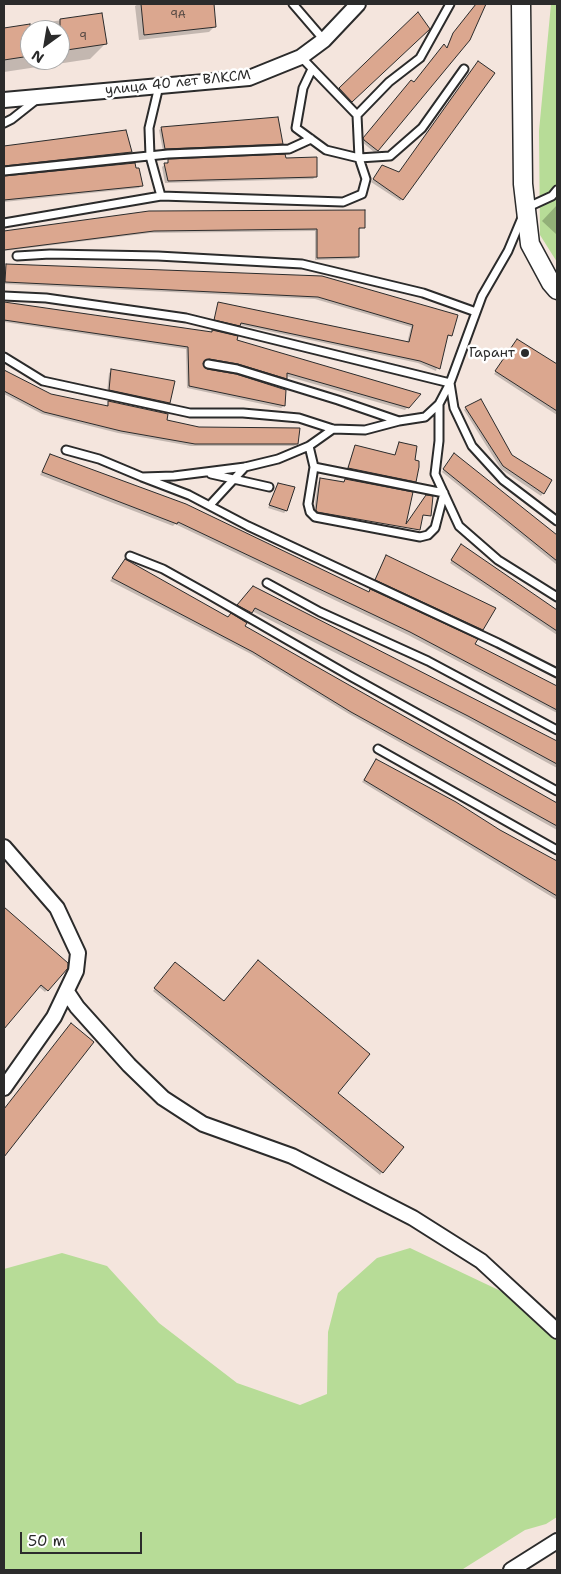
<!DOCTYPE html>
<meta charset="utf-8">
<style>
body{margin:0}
#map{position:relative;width:561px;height:1574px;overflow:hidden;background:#f4e5dd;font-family:"Shantell Sans",sans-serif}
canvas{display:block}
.frame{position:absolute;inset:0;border:5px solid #2b2b2b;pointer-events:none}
.north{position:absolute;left:20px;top:20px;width:50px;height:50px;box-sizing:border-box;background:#fff;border:1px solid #aaa;border-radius:50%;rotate:212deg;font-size:14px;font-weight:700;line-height:20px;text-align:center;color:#2b2b2b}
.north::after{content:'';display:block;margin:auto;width:18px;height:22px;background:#2b2b2b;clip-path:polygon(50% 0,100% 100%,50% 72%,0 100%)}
.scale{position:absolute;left:20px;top:1532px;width:122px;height:22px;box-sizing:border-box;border:2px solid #2b2b2b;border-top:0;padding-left:6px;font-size:15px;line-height:18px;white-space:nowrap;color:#2b2b2b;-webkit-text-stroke:4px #fff;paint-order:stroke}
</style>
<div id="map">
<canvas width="561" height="1574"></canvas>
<div class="frame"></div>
<div class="north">N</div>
<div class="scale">50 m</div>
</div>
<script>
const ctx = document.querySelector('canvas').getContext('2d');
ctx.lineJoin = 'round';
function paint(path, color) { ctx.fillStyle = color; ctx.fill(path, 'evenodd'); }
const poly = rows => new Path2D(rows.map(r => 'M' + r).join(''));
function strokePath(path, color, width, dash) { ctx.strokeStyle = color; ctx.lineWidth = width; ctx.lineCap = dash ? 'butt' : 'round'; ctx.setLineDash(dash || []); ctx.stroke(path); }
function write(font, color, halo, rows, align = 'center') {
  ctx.font = font + ' "Shantell Sans",sans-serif'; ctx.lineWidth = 5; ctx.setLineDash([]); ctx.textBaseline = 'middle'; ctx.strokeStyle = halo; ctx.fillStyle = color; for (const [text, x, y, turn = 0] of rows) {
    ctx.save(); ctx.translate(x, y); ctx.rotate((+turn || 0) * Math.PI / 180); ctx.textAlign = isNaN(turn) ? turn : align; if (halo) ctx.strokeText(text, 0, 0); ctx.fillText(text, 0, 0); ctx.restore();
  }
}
paint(poly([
 [551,4,557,4,557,262,540,235,539,131],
 [410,1248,526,1303,557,1331,557,1517,546,1524,525,1530,463,1569,455,1570,4,1570,4,1269,62,1253,107,1266,159,1323,237,1383,300,1405,327,1394,328,1332,338,1293,377,1258]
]), '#b7dc97');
paint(poly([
 [138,4,212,4,215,26,209,32,139,40,135,6],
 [477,4,485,4,469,39,375,153,361,141,409,84,414,84,446,49,451,37],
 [101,14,105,44,90,59,4,72,4,29],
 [30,30,60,30,60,60,30,60],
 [418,14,426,31,349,104,337,91],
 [162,128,282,144,279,146,163,151,159,130],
 [125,131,131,152,128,154,4,167,4,147],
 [285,159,315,177,313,179,165,183,162,167,169,161],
 [380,169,402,199,400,201,371,182],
 [4,177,4,178,141,185,139,188,4,202],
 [557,205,557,232,556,234,542,221],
 [149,212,363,227,358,230,358,256,355,259,315,260,315,231,150,233,4,251,4,232],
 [6,266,322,277,451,335,446,337,436,371,418,363,240,325,237,328,213,322,219,303,407,343,411,327,315,299,4,284,4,268],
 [4,303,210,334,213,331,235,341,419,395,405,410,286,376,283,381,235,366,206,361,202,362,206,370,285,391,284,406,281,408,187,388,186,349,4,322],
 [517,341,557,366,557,415,494,374],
 [112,371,169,403,167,405,107,392,109,373],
 [4,372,51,395,106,407,109,402,165,421,198,428,297,444,294,446,191,446,118,433,42,414,4,394],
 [466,408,543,493,541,496,501,469,464,410],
 [399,443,414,461,414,481,412,484,346,471,355,446,394,456],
 [50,456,473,645,557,688,557,713,408,635,175,524,173,526,40,475],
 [452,457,557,537,557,565,442,472],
 [321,480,342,483,345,480,405,526,314,510,318,482],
 [278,484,286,511,284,513,268,508],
 [314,513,417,531,315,514],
 [461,546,557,612,557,635,450,563],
 [386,556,482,629,480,632,373,582],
 [123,563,243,627,557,804,557,830,349,714,251,654,110,581],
 [253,587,557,744,557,768,465,718,252,611,249,615,236,608],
 [376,761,557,862,557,900,362,782],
 [4,909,67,964,66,968,45,992,38,986,5,1026],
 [173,966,402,1147,382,1172,380,1175,153,991]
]), '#0003');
const building = poly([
 [141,4,214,4,216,27,144,35,141,4],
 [476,4,486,4,470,40,378,151,364,140,363,138,411,80,414,82,444,44,447,48,453,33,476,4],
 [418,12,430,29,352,102,339,88,418,12],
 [102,13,107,44,60,51,60,19,102,13],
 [30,24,30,56,4,60,4,28,30,24],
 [478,61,495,73,403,200,373,179,382,165,399,172,478,61],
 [278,117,283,144,165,149,161,127,278,117],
 [126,130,132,152,4,166,4,146,126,130],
 [285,154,286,158,317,157,317,177,168,181,164,163,168,163,168,159,285,154],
 [135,163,136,168,139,168,143,186,4,200,4,176,135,163],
 [365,210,365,228,359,228,359,257,317,258,317,229,154,231,4,250,4,231,149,211,365,210],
 [6,264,322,276,458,315,452,336,448,335,440,369,420,361,241,323,240,326,214,320,218,302,409,342,413,325,318,297,5,282,6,264],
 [4,302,212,332,212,330,238,336,237,340,421,394,409,408,287,373,287,379,238,364,209,359,203,363,207,369,236,374,286,390,285,406,189,386,188,347,4,320,4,302],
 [517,339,557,364,557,411,495,371,517,339],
 [111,369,175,381,170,403,109,390,111,369],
 [4,370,51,394,108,406,108,401,168,414,167,420,199,427,300,428,298,444,195,444,121,431,44,412,4,391,4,370],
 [481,399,512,455,552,480,544,494,503,466,465,407,481,399],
 [399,442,417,446,415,460,419,461,419,467,416,482,348,468,355,445,395,455,399,442],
 [454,453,557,535,557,561,443,469,454,453],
 [50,454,186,504,369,592,370,589,478,639,475,644,557,686,557,710,410,632,178,522,177,524,42,472,50,454],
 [320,478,344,482,345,479,413,492,406,524,426,495,433,496,431,516,423,515,420,530,317,512,316,510,320,478],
 [278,483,295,487,287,511,269,505,278,483],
 [461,544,557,610,557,631,451,560,461,544],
 [386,555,496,608,483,630,375,580,386,555],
 [125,559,228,617,231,613,247,623,245,626,557,803,557,826,351,712,253,652,112,578,125,559],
 [253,586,557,741,557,764,468,716,255,608,252,613,237,605,253,586],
 [376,759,456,802,500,830,557,861,557,896,364,780,376,759],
 [4,907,68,963,68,968,48,991,41,985,4,1029,4,907],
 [258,960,370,1054,338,1093,404,1147,383,1173,154,988,175,962,224,1001,258,960],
 [71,1023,94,1042,4,1157,4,1109,71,1023]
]);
paint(building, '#dba78f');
strokePath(building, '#2b2b2b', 1);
const service = poly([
 [293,4,324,40],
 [301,57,357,115,389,82,420,58,450,4],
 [312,69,303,88,296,128,326,150,359,158,390,156,422,128,464,69],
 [159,86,149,128,150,156,161,196,343,202,362,194,366,179,359,158,357,115],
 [4,123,12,119,36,100],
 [4,171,168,154,289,149,311,139],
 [4,223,161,196],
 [17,256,50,254,158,256,302,264,423,293,476,312],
 [4,296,46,298,186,318,450,383],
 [4,357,43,381,190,413,243,413,299,418,333,429,365,430,399,421],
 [208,364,237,369,338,400,399,421,425,417,439,404,450,383,482,296,508,251,526,208,552,196,557,190],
 [450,383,454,408,472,446,503,480,557,521],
 [439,404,439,441,435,474,459,526,498,560,557,597],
 [309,446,314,467,308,504,310,512,315,517,420,537,428,535,435,528,444,493,314,467],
 [66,450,99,459,142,477,174,476,245,467,278,459,309,446,333,429],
 [211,474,269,487],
 [142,477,189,495,248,526,498,643,557,673],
 [210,505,245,467],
 [130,556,163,569,206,593,350,676,557,791],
 [267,583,320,612,428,661,557,730],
 [378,749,557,850]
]);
const minor = poly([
 [4,100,249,78,301,57,324,40,358,4],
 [4,847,57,908,78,953,76,971,54,1017,4,1088],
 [67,992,77,1007,129,1065,163,1098,203,1124,292,1156,413,1218,481,1261,557,1331],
 [511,1570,557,1541]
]);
const tertiary = poly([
 [521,4,523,184,530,244,551,283,557,290]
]);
strokePath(service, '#2b2b2b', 11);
strokePath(minor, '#2b2b2b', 18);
strokePath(tertiary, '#2b2b2b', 21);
strokePath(service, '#fff', 7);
strokePath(minor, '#fff', 14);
strokePath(tertiary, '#fff', 18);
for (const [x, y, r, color] of [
 [525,353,5,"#2b2b2b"]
]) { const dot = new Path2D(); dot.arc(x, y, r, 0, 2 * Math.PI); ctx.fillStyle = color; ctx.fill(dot); strokePath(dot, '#fff', 2); }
write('11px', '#574a44', null, [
 ["9А",178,15],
 ["9",83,37]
]);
write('14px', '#2b2b2b', '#fff', [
 ["улица 40 лет ВЛКСМ",178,83,-6]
]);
write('14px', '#2b2b2b', '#fff', [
 ["Гарант",515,353]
], 'right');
</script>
